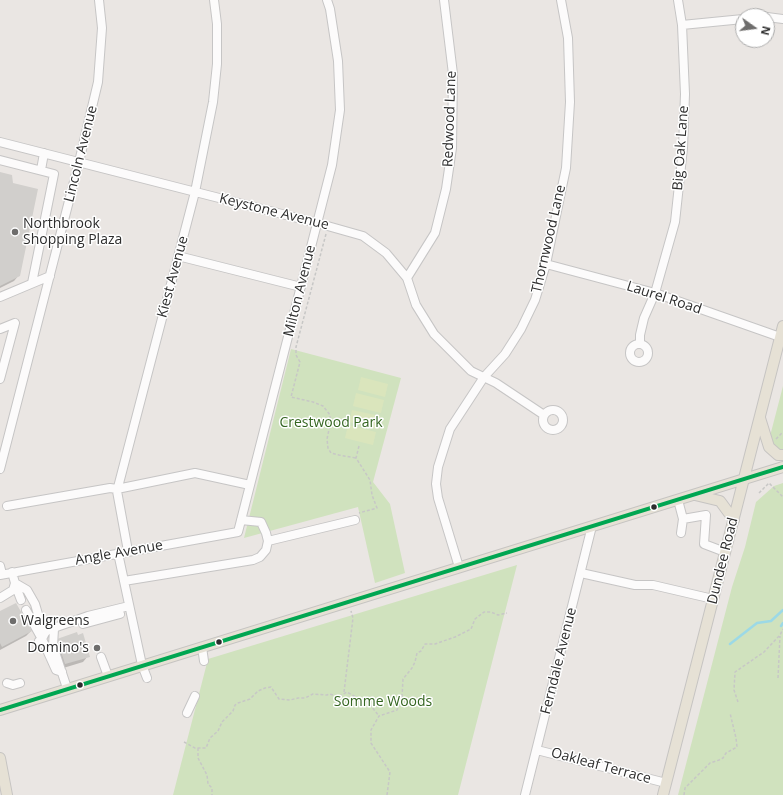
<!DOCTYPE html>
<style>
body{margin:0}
#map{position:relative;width:783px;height:795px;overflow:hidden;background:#eae6e3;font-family:"Open Sans",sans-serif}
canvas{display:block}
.north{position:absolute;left:735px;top:8px;width:40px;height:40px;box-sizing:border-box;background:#fff;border:1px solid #ababab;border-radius:50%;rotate:104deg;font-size:11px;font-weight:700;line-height:16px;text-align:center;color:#2c2c2c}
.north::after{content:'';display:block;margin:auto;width:14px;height:18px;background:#6e6d6c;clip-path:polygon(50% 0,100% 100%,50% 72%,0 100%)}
</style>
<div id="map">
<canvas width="783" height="795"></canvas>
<div class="north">N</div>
</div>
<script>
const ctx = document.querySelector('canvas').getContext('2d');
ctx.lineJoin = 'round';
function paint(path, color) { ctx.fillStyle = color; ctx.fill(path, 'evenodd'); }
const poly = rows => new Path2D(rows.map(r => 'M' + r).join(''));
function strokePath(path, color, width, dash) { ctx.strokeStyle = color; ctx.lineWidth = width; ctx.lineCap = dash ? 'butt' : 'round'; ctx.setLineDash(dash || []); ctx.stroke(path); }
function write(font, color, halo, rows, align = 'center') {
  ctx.font = font + ' "Open Sans",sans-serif'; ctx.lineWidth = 3; ctx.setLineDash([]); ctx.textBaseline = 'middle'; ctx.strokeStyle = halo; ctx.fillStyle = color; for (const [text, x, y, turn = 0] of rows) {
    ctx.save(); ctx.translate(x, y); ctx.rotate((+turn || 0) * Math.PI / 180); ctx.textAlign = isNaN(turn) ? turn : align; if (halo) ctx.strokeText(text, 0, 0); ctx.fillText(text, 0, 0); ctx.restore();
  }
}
paint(poly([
 [291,349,401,378,373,482,390,504,405,573,375,583,358,507,244,538],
 [783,386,783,449,778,451,769,440],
 [783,483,783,795,678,795,732,587,745,547,756,502,774,486],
 [517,565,458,795,173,795,208,659]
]), '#d0e2be');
paint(poly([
 [361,377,388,384,385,397,358,390],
 [356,393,384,400,381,413,353,406],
 [352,410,380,416,377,429,349,422],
 [348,425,376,432,373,445,345,438]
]), '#dae5bc');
paint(poly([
 [0,173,19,275,14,281,0,288],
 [0,612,31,631,26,636,0,650],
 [58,640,88,656,83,662,60,669,52,645]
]), '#0003');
strokePath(poly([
 [781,626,783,623],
 [730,644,757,623,771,621,783,610]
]), '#9cd9e6', 2.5);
paint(poly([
 [0,172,12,175,13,183,38,189,20,276,0,286],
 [16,603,32,631,2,647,0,643,0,611],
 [77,632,78,635,83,633,90,657,65,664,57,639]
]), '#d1cfcc');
const minor = poly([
 [767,17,783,19],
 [682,25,743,19],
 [0,142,317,223,363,236,386,253,407,278,416,305,434,334,471,371,496,383,544,415],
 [0,160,54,174,32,283],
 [41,170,44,153],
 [178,256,301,287],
 [546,264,655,293,780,337],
 [407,278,435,233,446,189,452,148,453,74,444,0],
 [0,297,50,276],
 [0,329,15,323,0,379],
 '630 353a9 9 0 1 1 18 0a9 9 0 1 1-18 0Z',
 [640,344,640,335,644,318,655,293,675,222,683,148,685,94,682,25,678,0],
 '543 420a10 10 0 1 1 20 0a10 10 0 1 1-20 0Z',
 [0,469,79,162,98,82,102,28,99,0],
 [678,500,683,519,681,533],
 [7,506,110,488,117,489,195,473,250,485],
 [683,519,706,515,704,544,725,552],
 [268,541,355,520],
 [128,551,117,491,195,192,213,102,217,64,217,24,214,0],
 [118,553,142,665,147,678],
 [0,566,2,574],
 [459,567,438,498,436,484,438,467,450,429,484,377,505,354,521,329,535,300,546,264,566,168,570,102,568,38,561,0],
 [12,572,15,583,27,590,35,604,43,631,42,639],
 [581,573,635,585,653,585,713,599],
 [0,575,238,532,332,165,340,110,338,61,330,9,327,0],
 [124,581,253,560,260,557,266,550,268,541,266,533,261,522,241,520],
 [15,584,21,600],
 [0,598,13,590,15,583],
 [26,610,42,639,56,670,62,672],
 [83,624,120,614],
 [54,629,53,646,67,688],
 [39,641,42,639,45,633,48,630,88,616,129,606],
 [202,647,204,661],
 [101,657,108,676],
 [7,683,13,685,20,683],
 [187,713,195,696],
 [537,750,666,783],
 [525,795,592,526]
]);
const major = poly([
 [760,418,769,447,778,455,783,455],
 [695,495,720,501,734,520],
 [0,710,783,467],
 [0,758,7,795],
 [663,795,783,326]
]);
strokePath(minor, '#c6c5c5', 10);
strokePath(major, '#c6c4c2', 12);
strokePath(poly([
 [326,234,296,347,296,355,300,362,291,397,313,402,323,406,330,415,330,425,327,439,328,448,331,453,339,455,356,458],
 [776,439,783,432],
 [359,446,356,458,370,480,372,495,377,508,359,513],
 [759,493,769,483,783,497],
 [778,678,780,636],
 [344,692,353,618,351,611],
 [738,702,734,690,735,672,764,652,780,635,783,629],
 [184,742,195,748,206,748,210,738,218,731,222,722,233,711,235,705,238,703,250,699,258,691,265,688,271,687,279,699,290,700,298,698,305,698,313,694,327,695,329,694,337,696,338,697,347,692,363,701,368,702,379,716],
 [198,748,198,758,207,775,208,784,212,788,212,795],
 [387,795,390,772,371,743,371,730,379,716,397,710,402,697,403,679,412,668,415,662,417,653,421,651,425,644,435,644,455,637,471,629,475,619,484,612,491,612,498,615,507,613],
 [684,795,685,788,710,763,719,760,723,758,726,753,737,747,736,738,730,713]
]), '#c7c7c6', 1.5, [3, 2]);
strokePath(minor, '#fcfbfb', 8);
strokePath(major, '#e6e1d5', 10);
strokePath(poly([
 [0,710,783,467]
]), '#00a651', 4);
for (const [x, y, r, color] of [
 [15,232,4,"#6e6d6c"],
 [654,507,3.5,"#2c2c2c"],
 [13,621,4,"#6e6d6c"],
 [219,642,3.5,"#2c2c2c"],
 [97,648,4,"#6e6d6c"],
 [80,685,3.5,"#2c2c2c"]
]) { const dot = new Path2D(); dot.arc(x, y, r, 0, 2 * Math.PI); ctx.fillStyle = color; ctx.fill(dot); strokePath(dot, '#fff', 1.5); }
write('14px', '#2c2c2c', '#fff', [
 ["Redwood Lane",450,119,-88],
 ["Big Oak Lane",681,148,-86],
 ["Lincoln Avenue",81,154,-76],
 ["Keystone Avenue",274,212,14],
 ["Thornwood Lane",549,239,-77],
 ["Kiest Avenue",173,277,-75],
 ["Milton Avenue",300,291,-76],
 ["Laurel Road",664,298,18],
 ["Angle Avenue",119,553,-10],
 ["Dundee Road",723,561,-76],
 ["Ferndale Avenue",559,661,-76],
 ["Oakleaf Terrace",601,766,15]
]);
write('14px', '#2c2c2c', '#fff', [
 ["Northbrook",23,224],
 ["Shopping Plaza",23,240],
 ["Walgreens",21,621],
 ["Domino's",89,648,"right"]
], 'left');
write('14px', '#346520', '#fff', [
 ["Crestwood Park",331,423],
 ["Somme Woods",383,702]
]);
</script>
